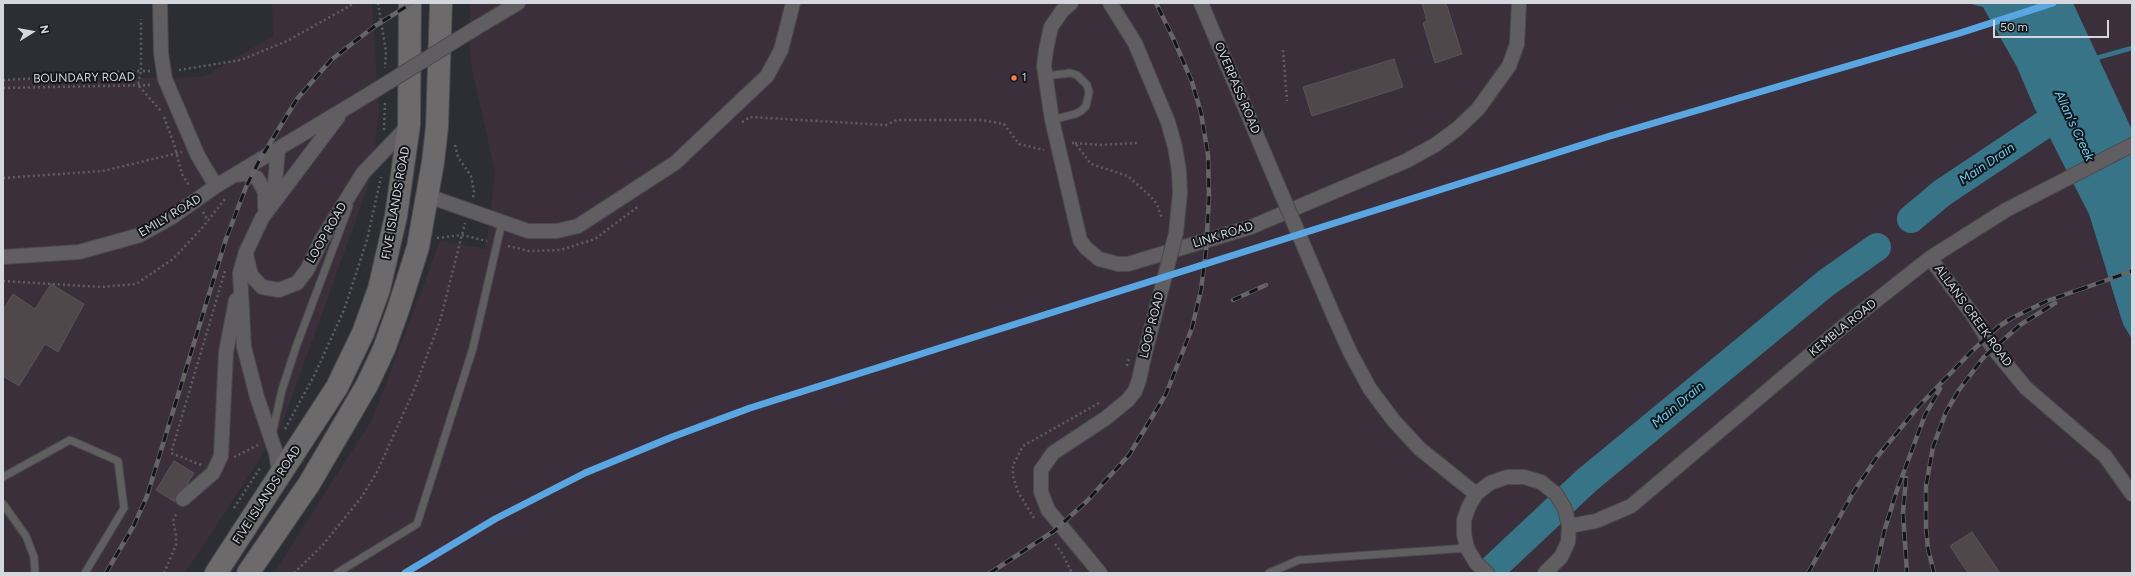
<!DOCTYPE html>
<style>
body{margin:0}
#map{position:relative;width:2135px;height:576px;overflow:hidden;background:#2c2e34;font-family:Figtree,sans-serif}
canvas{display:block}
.frame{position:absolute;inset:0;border:4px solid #d4d7de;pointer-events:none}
.north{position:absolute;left:12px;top:12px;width:40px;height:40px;-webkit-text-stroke:3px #13151a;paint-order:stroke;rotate:79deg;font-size:11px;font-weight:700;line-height:16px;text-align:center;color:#d4d7de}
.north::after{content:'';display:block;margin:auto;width:14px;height:18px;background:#d4d7de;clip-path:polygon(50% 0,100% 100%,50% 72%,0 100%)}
.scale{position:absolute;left:1993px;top:20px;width:116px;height:18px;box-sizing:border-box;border:2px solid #d4d7de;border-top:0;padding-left:5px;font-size:12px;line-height:14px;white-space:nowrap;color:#d4d7de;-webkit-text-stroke:3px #13151a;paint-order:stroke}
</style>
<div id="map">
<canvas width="2135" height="576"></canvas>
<div class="frame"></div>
<div class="north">N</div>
<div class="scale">50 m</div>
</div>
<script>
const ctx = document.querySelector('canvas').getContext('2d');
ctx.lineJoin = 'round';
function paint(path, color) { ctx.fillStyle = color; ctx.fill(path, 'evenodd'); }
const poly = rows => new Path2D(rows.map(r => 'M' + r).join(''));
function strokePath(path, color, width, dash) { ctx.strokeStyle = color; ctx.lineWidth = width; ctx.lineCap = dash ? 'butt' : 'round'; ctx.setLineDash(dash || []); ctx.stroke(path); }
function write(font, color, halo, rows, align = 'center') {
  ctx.font = font + ' Figtree,sans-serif'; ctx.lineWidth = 4; ctx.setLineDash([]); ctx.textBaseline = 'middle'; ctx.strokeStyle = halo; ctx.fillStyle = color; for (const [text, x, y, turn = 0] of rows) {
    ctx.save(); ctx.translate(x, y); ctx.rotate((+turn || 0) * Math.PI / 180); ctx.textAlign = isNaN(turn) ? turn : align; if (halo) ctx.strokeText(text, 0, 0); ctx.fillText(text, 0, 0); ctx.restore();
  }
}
paint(poly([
 [272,3,372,3,379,113,371,178,281,427,185,573,3,573,3,80,203,77,273,36],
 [470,3,2132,3,2132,573,274,573,373,418,440,241,486,249,495,172,470,59]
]), '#3b2f3b');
paint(poly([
 [1967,3,2073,3,2132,130,2132,339,2123,324,2089,214,2034,107,2017,67,1983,7]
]), '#387487');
strokePath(poly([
 [2093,59,2132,48]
]), '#387487', 4.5);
strokePath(poly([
 [1911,219,1942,193,2065,111],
 [1488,573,1587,480,1826,283,1877,247]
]), '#387487', 28);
const building = poly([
 [1422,3,1446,3,1462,54,1435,63,1423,23,1427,21,1422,3],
 [1394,59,1403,87,1312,116,1303,87,1394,59],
 [51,284,84,304,58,352,45,344,19,386,3,376,3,310,13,294,35,309,51,284],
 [174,461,194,473,186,486,175,496,175,502,156,490,174,461],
 [1972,532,2000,573,1968,573,1950,546,1972,532]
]);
paint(building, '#4f474a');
strokePath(building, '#575558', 1);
const service = poly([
 [1046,76,1070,73,1077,75,1087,85,1089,92,1086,106,1081,111,1075,114,1052,120],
 [272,434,282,390,296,347,349,206],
 [3,477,70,440,118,461,124,508,85,573],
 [3,504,26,536,34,557,35,573],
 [337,573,417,524,473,348,502,222],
 [1269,573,1299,560,1467,548]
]);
const minor = poly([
 [160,3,161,53,165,79,198,156,216,186],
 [1071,3,1062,11,1051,27,1046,50,1044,66,1052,120,1080,240,1086,248,1099,259,1118,264,1128,264,1251,227,1406,161,1435,145,1457,129,1478,109,1509,66,1517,44,1519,3],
 [1110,3,1135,43,1168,122,1175,147,1179,171,1180,193,1176,233],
 [1201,3,1273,174],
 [476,28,518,3],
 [235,175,245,174,257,178,265,192,265,207],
 [428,196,528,231,557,231,578,226,675,163,767,76,781,50,793,3],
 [270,200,275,184,278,149],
 [246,255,251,275,262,287,279,290,297,283,307,270,321,241,363,173,408,126],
 [3,257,79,252,140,235,172,217,216,186,371,93],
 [1930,258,1973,315,1993,348,2026,388,2105,456,2132,494],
 [1332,312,1350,352,1370,389,1394,421,1420,449,1476,494],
 [280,477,276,453,257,397,244,347,240,273,246,252,262,218,338,117],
 [183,499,213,473,221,456,226,352,236,300],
 [1569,526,1596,521,1631,506,1845,325,1930,258,2006,210,2132,145],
 [1100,573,1048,510,1041,492,1041,470,1053,453,1106,418,1128,400,1135,391,1139,380,1144,357],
 [1487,573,1476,563,1467,548,1464,534,1464,520,1469,506,1476,494,1490,483,1507,477,1524,477,1541,482,1556,494,1565,509,1569,526,1568,542,1561,557,1545,573]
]);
const primary = poly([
 [216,573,337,387,363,333,379,289,396,216,409,125,410,3],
 [248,573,309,484,367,385,384,349,399,307,418,247,433,162,437,127,441,3]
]);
strokePath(service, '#484a4e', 9);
strokePath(minor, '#484a4e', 16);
strokePath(primary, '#484a4e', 24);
strokePath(poly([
 [378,3,386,51,385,68],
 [1283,50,1287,101],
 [179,70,241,60,287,41,355,3],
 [150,71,141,71,138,85,161,111],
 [3,80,41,78,52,74,141,71,141,19],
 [3,88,152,85],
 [164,117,174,144,182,174,190,187],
 [742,122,750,117,886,125,897,120,981,120,1004,124,1019,144,1044,150],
 [384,130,385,101],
 [1072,143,1075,143,1091,164,1128,176,1150,196,1157,204,1162,219],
 [1075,143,1100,145,1137,143],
 [455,145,458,157,471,176,474,192,473,198],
 [3,178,103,171,182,152],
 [203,212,208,221],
 [437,238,462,235,487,241],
 [508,246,529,251,560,250,595,239,639,206],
 [3,281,101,287,136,284,173,259,203,227,225,199],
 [285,429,315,374,344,310,367,240,381,177],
 [234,457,258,445],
 [201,465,171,453,225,271],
 [234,508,260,468],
 [1034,518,1018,492,1013,476,1013,465,1023,446,1099,403],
 [1055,544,1062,553,1072,573],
 [164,573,176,545,176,535,173,521,177,512],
 [294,573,321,547,361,498,377,472,414,390,440,321,465,223]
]), '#5f5f60', 2.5, [2, 3]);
strokePath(service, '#605e60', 7);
strokePath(minor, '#605e60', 14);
strokePath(primary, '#6c6a6a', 22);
const rail = poly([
 [2079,290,2132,271],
 [1233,300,1266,285],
 [1906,478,1903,513,1907,573],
 [106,573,134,525,147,496,226,239,246,187,259,161,297,99,331,60,375,26,412,3],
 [990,573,1054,531,1086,502,1129,455,1166,394,1192,328,1201,290,1206,251,1209,197,1208,155,1201,113,1192,82,1174,40,1156,3],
 [1808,573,1853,493,1877,457,1918,407,1972,351,1998,327,2012,318,2047,301,2084,288],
 [1875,573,1884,532,1896,493,1925,415,1940,389],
 [1934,573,1928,549,1926,527,1926,486,1933,447,1946,412,1959,390,1983,358,2020,325,2055,303]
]);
strokePath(rail, '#656466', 4.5);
strokePath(rail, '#13151a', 3, [9]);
const minorBridge = poly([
 [371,93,476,28],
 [1273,174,1332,312],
 [1144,357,1176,233]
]);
strokePath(minorBridge, '#484a4e', 16, []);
strokePath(poly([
 [1127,366,1129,358]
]), '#5f5f60', 2.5, [2, 3]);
strokePath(minorBridge, '#605e60', 14);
strokePath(poly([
 [405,573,495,519,585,473,672,437,750,408,1610,136,1960,33,2053,3]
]), '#5aa6e3', 7);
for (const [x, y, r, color] of [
 [1014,78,3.5,"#f77d43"]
]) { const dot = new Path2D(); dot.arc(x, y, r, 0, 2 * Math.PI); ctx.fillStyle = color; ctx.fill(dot); strokePath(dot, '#13151a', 1.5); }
write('11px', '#d4d7de', '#13151a', [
 ["1",1022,78]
], 'left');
write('12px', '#d4d7de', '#13151a', [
 ["BOUNDARY ROAD",84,78,-1],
 ["OVERPASS ROAD",1237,88,67],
 ["FIVE ISLANDS ROAD",396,203,-80],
 ["EMILY ROAD",170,216,-31],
 ["LOOP ROAD",327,233,-60],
 ["LINK ROAD",1223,235,-17],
 ["ALLANS CREEK ROAD",1973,316,54],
 ["LOOP ROAD",1152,325,-76],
 ["KEMBLA ROAD",1843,328,-39],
 ["FIVE ISLANDS ROAD",267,495,-57]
]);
write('italic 13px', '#6cd1ef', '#13151a', [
 ["Allan's Creek",2074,126,65],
 ["Main Drain",1987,164,-34],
 ["Main Drain",1678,405,-40]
]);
</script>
